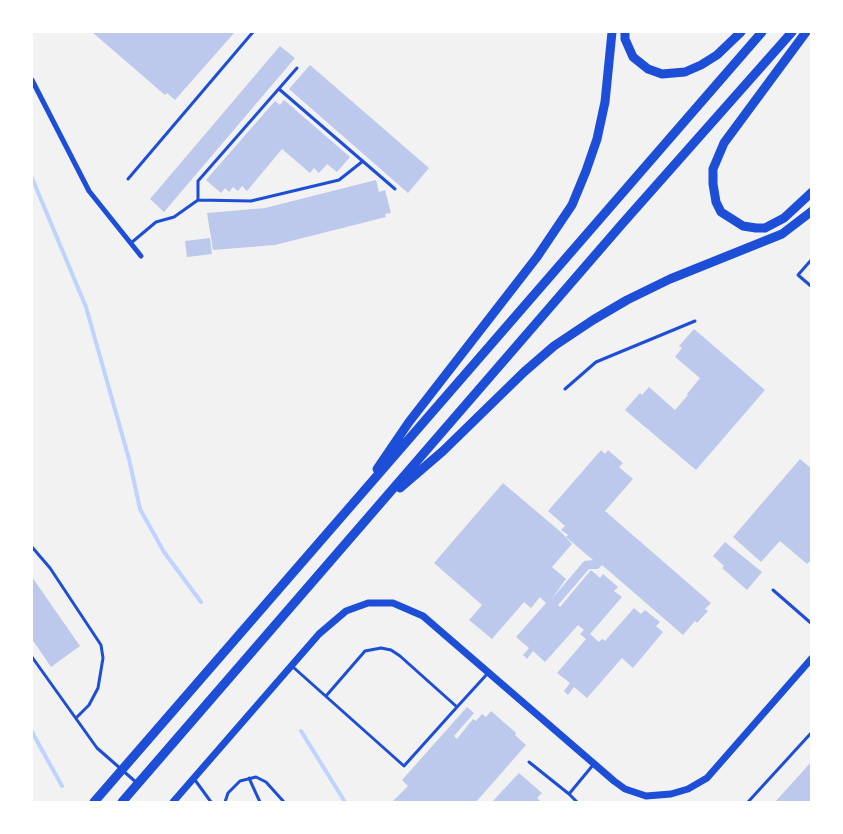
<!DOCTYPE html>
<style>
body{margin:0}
#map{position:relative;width:843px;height:834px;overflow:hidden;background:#f2f2f2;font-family:"Source Sans 3",sans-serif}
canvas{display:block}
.frame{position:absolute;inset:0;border:33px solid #fff;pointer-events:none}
</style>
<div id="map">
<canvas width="843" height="834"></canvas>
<div class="frame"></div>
</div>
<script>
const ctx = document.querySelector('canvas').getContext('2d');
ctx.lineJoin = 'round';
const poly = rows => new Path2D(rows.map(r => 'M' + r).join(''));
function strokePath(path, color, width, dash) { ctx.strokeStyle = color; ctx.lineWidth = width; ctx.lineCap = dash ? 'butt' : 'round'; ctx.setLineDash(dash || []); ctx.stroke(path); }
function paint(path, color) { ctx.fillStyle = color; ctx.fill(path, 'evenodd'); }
strokePath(poly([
 [32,178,86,307,129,459,140,509,164,552,201,602],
 [301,731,345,802],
 [32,732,62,786]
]), '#bfd3fe', 4);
paint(poly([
 [92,32,235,32,175,100,167,93,165,95],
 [280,46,295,58,164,212,150,199],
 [310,65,429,168,408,193,289,89],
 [284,100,350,157,337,172,327,164,319,173,314,168,310,173,282,149,247,191,242,186,238,191,233,187,229,192,225,188,221,193,206,180,275,101,280,105],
 [376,180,379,192,385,190,391,213,385,214,386,217,275,245,213,250,207,213,265,208],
 [210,238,212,254,187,257,185,241],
 [694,329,765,390,696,470,625,410,640,393,642,395,649,387,675,410,688,395,687,394,700,378,675,357,682,348,679,346],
 [601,450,605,454,608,450,623,463,619,467,633,479,605,511,711,603,705,609,708,611,697,623,695,621,683,635,602,565,598,569,589,569,558,605,560,607,591,570,600,578,603,574,618,587,614,591,622,597,590,634,599,642,602,639,605,641,634,608,641,614,645,610,660,622,656,626,663,632,633,668,622,658,587,698,574,687,568,695,564,691,570,683,557,673,586,639,580,634,584,630,578,625,545,662,533,651,527,659,523,655,529,648,516,637,546,603,540,597,531,608,524,602,492,639,469,620,482,605,434,563,503,483,562,533,572,544,552,567,566,579,551,600,584,561,593,560,566,537,568,535,561,530,565,526,548,511],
 [800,459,812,469,812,559,807,564,780,541,761,562,733,537],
 [725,542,762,572,747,590,722,568,724,566,713,556],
 [32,577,80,646,51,667,32,639],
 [467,707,474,713,454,736,457,739,473,719,476,721,482,714,486,717,491,711,516,733,515,735,526,745,476,802,392,802,408,786,402,780],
 [812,761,812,802,775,802],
 [519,773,542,793,537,798,541,802,492,802]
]), '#bdc9ec');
strokePath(poly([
 [279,89,395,189],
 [128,179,253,32],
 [198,200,198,181,297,68],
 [131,243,156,222,174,217,198,200,251,201,339,180,363,161],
 [812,259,798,275,812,287],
 [565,389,596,362,695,321],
 [32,547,50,568,101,645,103,658,98,688,89,705,76,718],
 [773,590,812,624],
 [32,657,97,748,137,783],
 [293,667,404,766,457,707,400,656,391,650,381,648,365,651,326,696],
 [457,707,488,673],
 [529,762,569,794,593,765],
 [249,778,260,802],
 [195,780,211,802],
 [569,794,577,802],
 [225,802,228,793,240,781,256,777,266,782,284,802],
 [748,802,812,732]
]), '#1d4ed8', 3);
strokePath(poly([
 [32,80,89,191,141,256]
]), '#1d4ed8', 5);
strokePath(poly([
 [173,802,319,634,346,611,368,603,393,603,423,616,614,781,625,789,646,796,671,794,688,789,707,778,812,658]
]), '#1d4ed8', 7);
strokePath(poly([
 [625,32,625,39,633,57,648,69,662,74,685,72,701,65,717,55,741,32],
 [806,32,724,143,713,169,713,184,716,202,721,212,743,226,756,228,765,228,784,218,812,192],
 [377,469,409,422,537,257,572,205,586,171,597,139,605,102,612,32],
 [400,488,443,451,524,372,554,346,593,320,627,300,670,279,782,234,812,211],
 [94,802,762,32],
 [122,802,622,224,792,32]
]), '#1d4ed8', 9);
</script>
